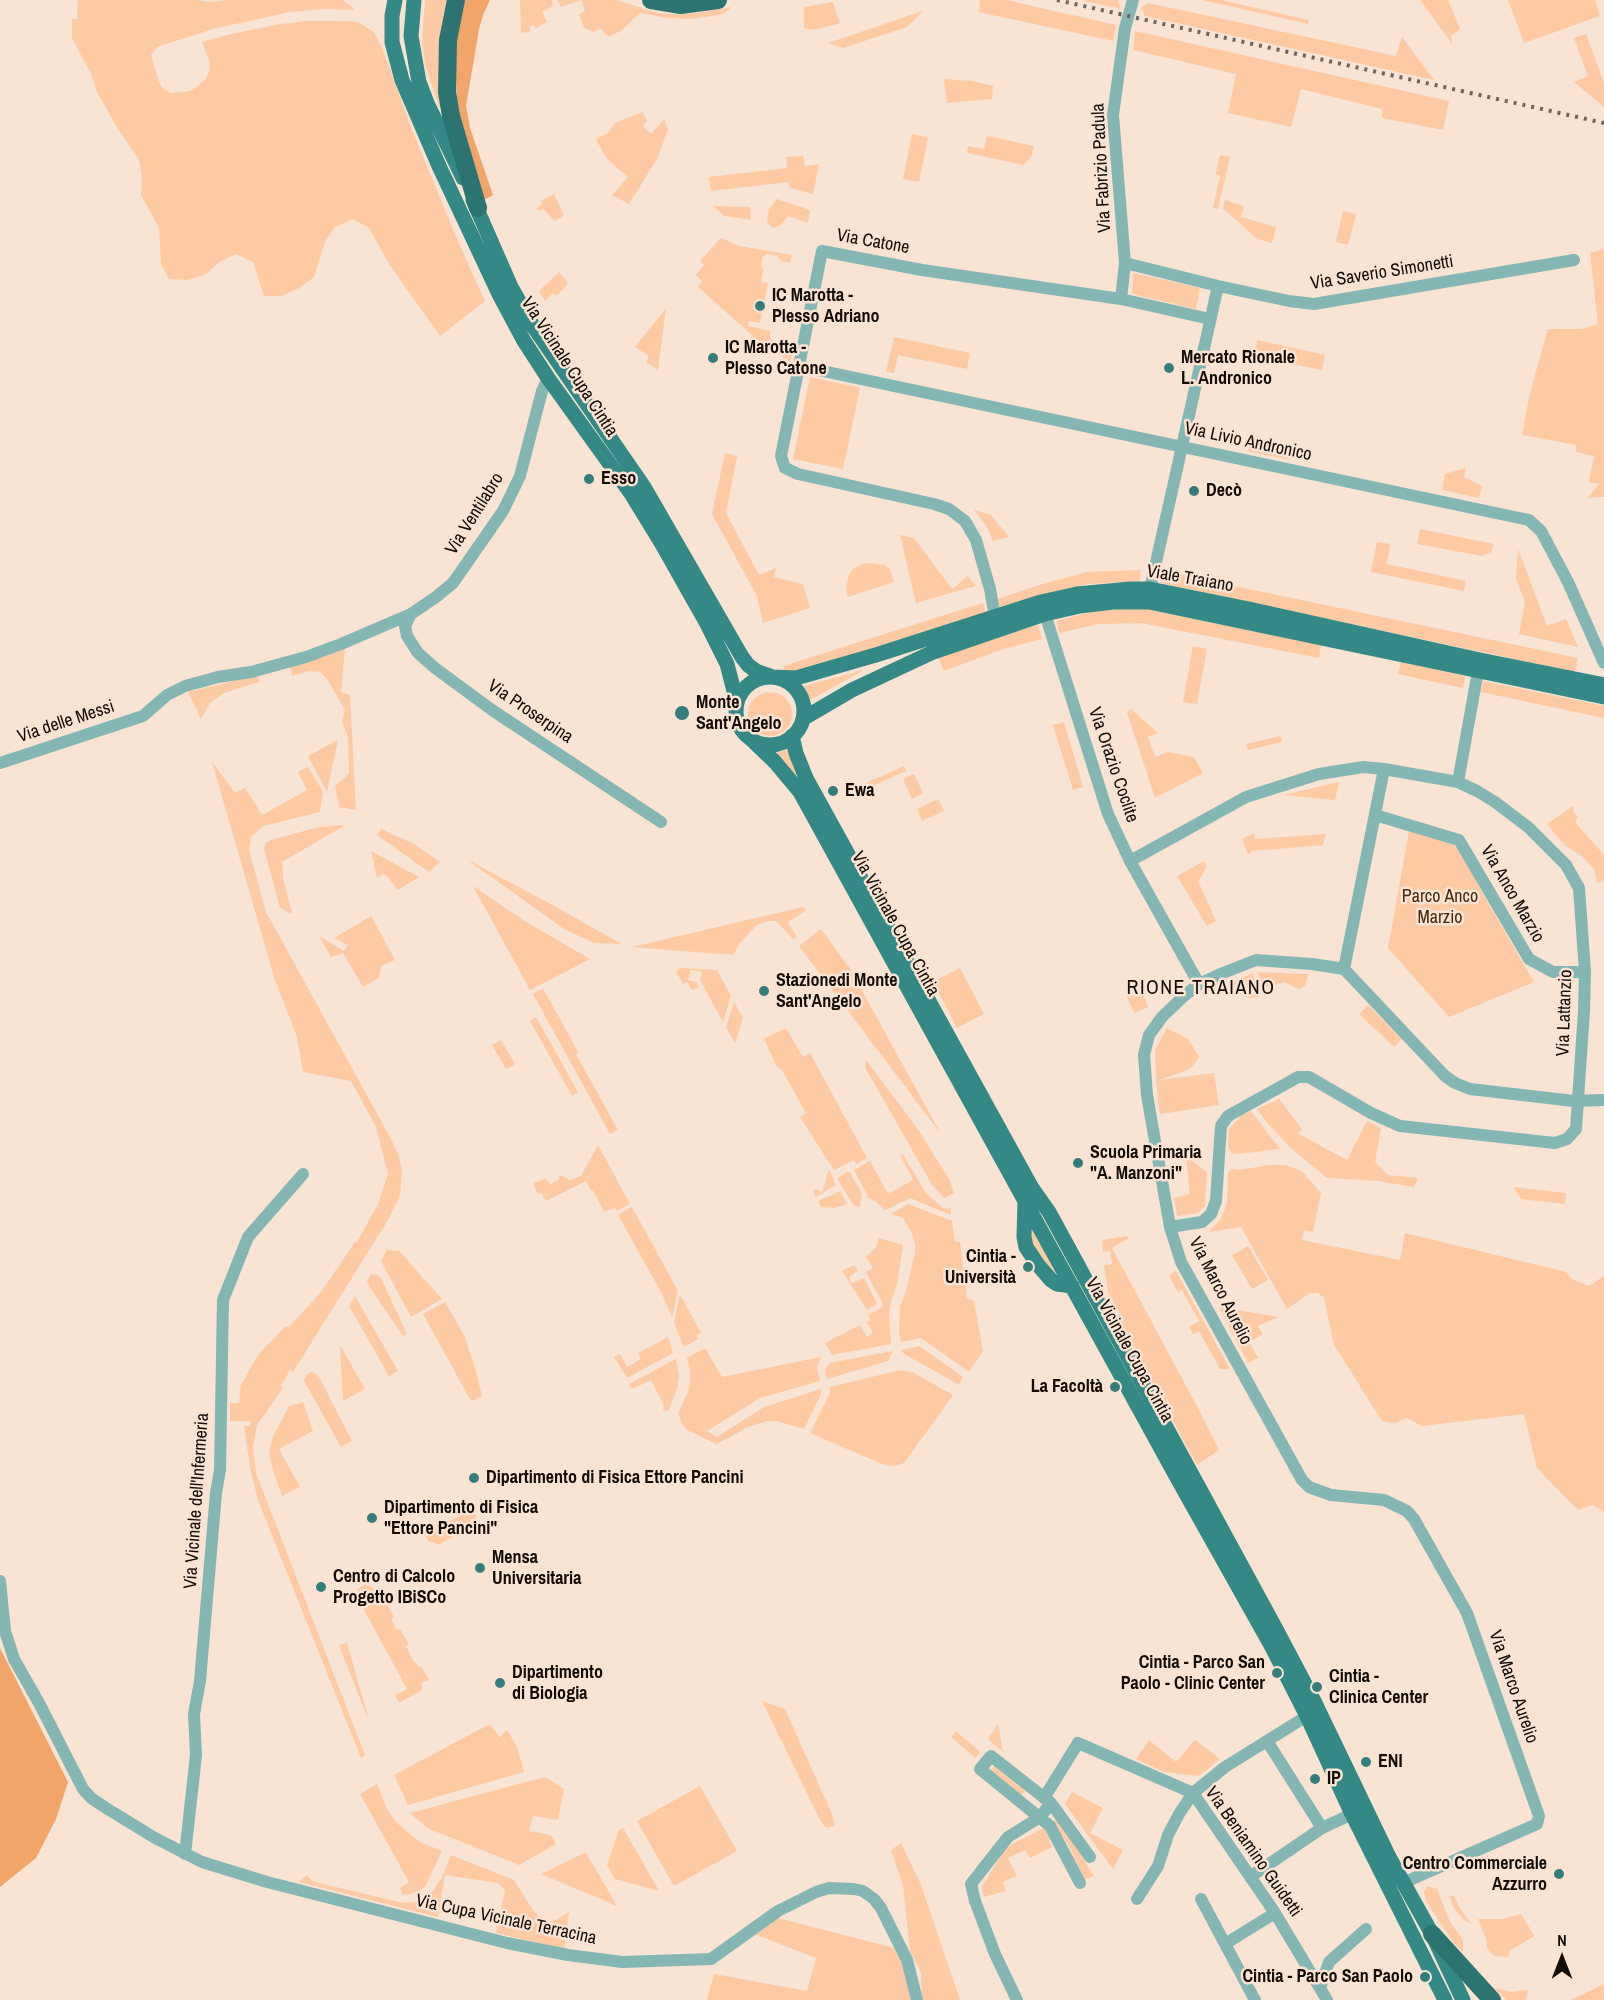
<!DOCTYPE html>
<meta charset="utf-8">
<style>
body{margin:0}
#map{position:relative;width:1604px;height:2000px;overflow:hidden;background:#f9e3d3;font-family:"Archivo Narrow",sans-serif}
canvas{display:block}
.north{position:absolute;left:1532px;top:1928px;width:60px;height:60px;-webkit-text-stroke:4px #f9e3d3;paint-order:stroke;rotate:0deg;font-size:16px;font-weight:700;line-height:24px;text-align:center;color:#120b06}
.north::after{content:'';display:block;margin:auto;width:21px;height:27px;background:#120b06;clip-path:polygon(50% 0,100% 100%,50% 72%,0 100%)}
</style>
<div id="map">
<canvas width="1604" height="2000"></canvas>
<div class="north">N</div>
</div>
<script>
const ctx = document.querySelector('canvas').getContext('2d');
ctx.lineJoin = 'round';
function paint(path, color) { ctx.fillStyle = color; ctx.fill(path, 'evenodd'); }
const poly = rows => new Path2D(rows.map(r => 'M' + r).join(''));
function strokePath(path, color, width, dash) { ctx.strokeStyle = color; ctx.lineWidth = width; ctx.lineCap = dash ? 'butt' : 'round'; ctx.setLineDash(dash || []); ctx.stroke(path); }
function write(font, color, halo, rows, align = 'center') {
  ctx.font = font + ' "Archivo Narrow",sans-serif'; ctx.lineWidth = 5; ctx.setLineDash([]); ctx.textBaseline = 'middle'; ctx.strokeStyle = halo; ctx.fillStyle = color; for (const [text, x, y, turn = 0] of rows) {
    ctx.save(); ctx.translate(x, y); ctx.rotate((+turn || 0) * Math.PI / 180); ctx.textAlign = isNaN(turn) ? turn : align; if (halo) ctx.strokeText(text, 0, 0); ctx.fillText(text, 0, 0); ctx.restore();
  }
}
paint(poly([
 [78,0,197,0,208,2,228,0,342,0,353,7,353,10,325,9,290,12,213,29,157,47,151,55,159,82,163,89,171,93,190,91,198,86,205,80,209,72,210,63,202,42,227,35,275,25,305,21,350,21,358,22,374,32,382,48,413,132,456,237,485,301,440,336,389,264,369,228,353,219,335,227,325,242,314,277,299,288,282,296,264,296,253,262,236,254,219,262,206,274,188,280,169,279,161,264,159,228,141,195,142,178,139,159,118,129,97,92,91,74,72,38,72,19,77,19],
 [425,0,449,0,443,107,439,107,425,64,422,43],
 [520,0,552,0,553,6,542,12,547,22,536,28,534,24,529,27,531,31,521,33],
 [557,0,617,0,657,13,669,14,691,14,731,7,724,14,692,19,667,18,640,13,622,30,609,37,608,35,606,36,601,28,593,32,584,28,579,14,585,11,581,0,561,7],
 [980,0,1006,0,1116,25,1113,41,979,12],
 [1081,0,1118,0,1121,9],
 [1202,0,1221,0,1309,20,1308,24],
 [1420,0,1448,0,1460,29,1451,36,1453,45],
 [1508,0,1595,0,1600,16,1524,43],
 [833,2,840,23,814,30,804,28,804,7],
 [1148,3,1396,56,1402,37,1434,80,1145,16,1141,8],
 [923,11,907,27,843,48,828,43],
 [1135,31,1449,101,1443,130,1382,118,1382,109,1301,89,1291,127,1228,113,1236,74,1133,50],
 [1586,34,1604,83,1604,107,1574,82,1588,76,1574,38],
 [944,79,972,81,993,86,992,99,947,103],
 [642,112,647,120,643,126,651,134,664,119,668,129,657,159,629,204,612,195,628,177,607,159,596,139,608,133,615,123],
 [912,134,928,137,919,182,903,179],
 [987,136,1034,146,1032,155,1024,165,967,153,968,146,984,149],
 [1220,155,1230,157,1218,209,1213,208,1220,176,1216,174],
 [803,156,805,166,819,164,813,194,790,188,788,182,711,191,709,177,787,168,786,157],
 [554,194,564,215,555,221,543,209,540,211,536,209,542,204,542,200],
 [777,199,810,210,808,223,788,216,781,225,774,228,767,223,769,209],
 [1225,200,1244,206,1241,217,1276,227,1272,243,1257,239,1223,208],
 [713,206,750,207,751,220,724,216],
 [1343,211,1356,214,1348,245,1336,242],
 [721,238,739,246,792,255,790,263,781,261,777,256,767,254,762,257,761,265,763,269,761,282,768,283,760,323,749,321,748,326,770,331,770,337,773,342,781,345,788,342,794,346,791,362,762,344,698,287,702,281,696,275,704,265,700,261],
 [1604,249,1604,497,1588,498,1599,484,1589,482,1594,456,1576,452,1576,445,1522,435,1530,393,1548,329,1581,329,1598,324,1590,253],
 [559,272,568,283,557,296,553,293,545,301,539,291],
 [1133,273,1200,288,1196,309,1132,294],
 [666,308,661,346,658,370,646,362,649,356,635,347],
 [894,337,970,353,967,369,898,355,894,373,886,372],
 [1257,340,1325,355,1322,370,1266,359,1256,348],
 [810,377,860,388,843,469,793,459],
 [1250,441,1291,449,1289,460,1248,451],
 [725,453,737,456,726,513,759,575,776,568,774,577,803,584,810,608,763,623,757,596,712,514],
 [1466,468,1464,477,1482,486,1479,498,1442,490,1445,474],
 [974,510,991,515,1009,537,993,541,986,525],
 [1420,529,1494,544,1491,552,1482,556,1417,544],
 [900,535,914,538,952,589,968,576,976,586,916,603],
 [1377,542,1390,544,1387,564,1466,581,1464,591,1371,572],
 [1518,549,1547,626,1566,619,1578,647,1519,634,1525,602,1516,579],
 [870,563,885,565,890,569,894,582,848,597,846,588,849,575,853,569,862,564],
 [1141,570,1140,581,1088,584,1041,595,1000,608,997,599,1039,585,1087,572],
 [1163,571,1578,658,1575,672,1161,583],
 [983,603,986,613,832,663,785,673,783,666],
 [1119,608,1141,608,1321,645,1319,658,1141,623,1098,624,1059,633,1057,621,1094,611],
 [1038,625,1042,639,1003,649,944,671,938,657,999,636],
 [1193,646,1207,649,1197,704,1183,702],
 [345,647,341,692,350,695,356,810,339,807,335,786,349,774,348,737,342,721,345,710,327,679,320,672,309,671,292,676,290,666],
 [1401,662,1465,676,1463,688,1398,674],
 [864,670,810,700,804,686],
 [258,675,259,682,224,693,210,703,201,719,188,692],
 [1483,681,1604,706,1604,718,1481,692],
 '748 714a22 22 0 1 1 44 0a22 22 0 1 1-44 0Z',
 [1131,709,1158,733,1148,737,1155,757,1168,752,1194,757,1203,773,1155,798,1127,712],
 [1064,722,1083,787,1073,790,1053,725],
 [1281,736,1282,742,1248,750,1246,744],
 [338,740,327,792,308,756],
 [787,749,806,791,774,754],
 [212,762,235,793,245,788,262,815,307,790,298,772,308,767,323,792,320,812,263,826,251,837,249,850,266,912,391,1139,399,1156,402,1172,400,1195,388,1220,293,1372,290,1370,281,1386,283,1388,257,1425,253,1447,256,1473,365,1755,361,1758,258,1500,250,1468,244,1426,249,1426,251,1421,230,1421,230,1403,239,1403,241,1385,257,1356,286,1326,289,1327,321,1292,355,1242,357,1242,378,1204,388,1174,376,1127,351,1081,303,1072,297,1037,274,977],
 [904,766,906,771,868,788,866,783],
 [914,774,923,793,912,799,903,779],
 [1339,782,1335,800,1283,795],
 [938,799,944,811,922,821,917,809],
 [1573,806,1574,813,1578,817,1575,822,1604,855,1604,880,1597,883,1594,869,1582,856,1564,845,1547,824],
 [341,825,344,826,282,862,283,877,292,914,280,908,265,852,264,848,266,843,271,840,315,828],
 [381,829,414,844,440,862,429,872,377,835],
 [1409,831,1450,842,1462,853,1483,894,1534,982,1449,1017,1388,948],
 [1254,833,1255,839,1326,834,1323,845,1252,851,1248,855,1242,839],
 [371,851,419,877,398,890,387,876,383,874,377,878],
 [466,859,547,902,622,944,594,943,564,929],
 [1204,861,1207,867,1198,881,1216,921,1207,926,1177,876],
 [473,886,523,920,590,959,530,990],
 [803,907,806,910,788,922,797,937,793,939,776,921,769,921,757,925,752,930,740,943,733,955,632,947],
 [371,916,395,960,381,966,379,978,363,987,343,953,331,957,319,936,344,951,348,945,334,938],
 [821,929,849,967,941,1134,799,946],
 [682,968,717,970,731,996,723,1022,700,980,702,972,691,970,688,980,697,982,699,987,692,990,687,982,683,984,676,971],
 [960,968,984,1014,957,1028,933,982],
 [1257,972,1308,974,1305,986,1299,989,1284,982,1264,988],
 [1253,973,1260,997,1248,998,1225,986],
 [543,988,578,1052,576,1054,618,1130,610,1134,533,994],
 [1142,992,1148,1007,1134,1013,1127,997],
 [734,1002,743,1018,735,1043,726,1027],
 [1368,1005,1402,1039,1394,1047,1359,1014],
 [536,1017,578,1092,572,1096,530,1021],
 [786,1028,803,1057,810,1053,867,1158,856,1164,854,1160,834,1170,800,1117,806,1113,782,1070,777,1067,764,1039],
 [1167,1028,1188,1039,1199,1057,1190,1069,1160,1080,1214,1073,1219,1105,1160,1114,1156,1081,1155,1050],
 [501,1040,515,1064,506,1069,492,1045],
 [866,1060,917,1128,949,1179,954,1193,944,1198,932,1185,870,1076,865,1068],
 [1279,1099,1302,1129,1299,1134,1347,1160,1367,1121,1381,1128,1375,1162,1388,1175,1418,1178,1414,1187,1378,1181,1327,1178,1293,1150,1269,1125,1257,1109],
 [1251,1111,1280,1149,1237,1154,1232,1153,1228,1147,1229,1129,1241,1116],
 [598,1145,630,1204,617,1211,615,1208,604,1212,593,1190,591,1191,586,1181,546,1201,541,1193,538,1194,533,1184,545,1178,550,1184,559,1180,559,1175,570,1180,581,1176],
 [903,1154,925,1192,943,1208,951,1209,951,1215,910,1198,885,1210,875,1201,867,1197,867,1194,854,1170,870,1161,888,1194,913,1180,900,1155],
 [1186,1156,1207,1172,1205,1206,1198,1213,1177,1216,1174,1198,1190,1194],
 [1269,1165,1285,1165,1302,1171,1321,1193,1313,1232,1304,1230,1302,1240,1400,1260,1405,1233,1566,1272,1572,1279,1589,1286,1604,1276,1604,1512,1592,1505,1578,1510,1537,1468,1524,1414,1422,1426,1407,1418,1395,1423,1382,1421,1334,1345,1324,1298,1318,1293,1310,1293,1287,1309,1241,1227,1208,1232,1221,1219,1227,1203,1228,1173,1232,1169,1240,1170],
 [829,1169,836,1185,816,1197,813,1191,817,1189,821,1192,823,1190],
 [849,1171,862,1194,860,1207,854,1206,837,1178],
 [1513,1187,1566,1193,1565,1204,1521,1199],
 [840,1191,847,1204,834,1208,821,1207,818,1201],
 [908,1204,952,1221,955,1242,960,1242,967,1298,974,1301,983,1351,969,1372,921,1338,901,1342,899,1332,900,1306,906,1291,915,1253,915,1244,912,1234,903,1218,891,1214],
 [632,1207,678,1291,672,1317,661,1292,618,1215],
 [1032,1228,1057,1276,1029,1242],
 [1127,1236,1129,1238,1112,1248,1199,1410,1219,1450,1197,1465,1117,1318,1121,1315,1108,1292,1104,1265,1112,1264,1110,1251,1103,1252,1102,1240],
 [879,1238,903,1245,897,1285,891,1301,889,1316,891,1344,832,1355,825,1343,860,1325,867,1337,873,1333,867,1322,871,1320,868,1315,881,1308,883,1304,866,1272,873,1268,866,1257,876,1247],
 [1248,1246,1268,1280,1252,1289,1232,1255],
 [387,1250,399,1251,442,1299,411,1317,381,1261],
 [854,1265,858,1271,850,1276,850,1281,852,1283,864,1278,877,1304,867,1310,842,1271],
 [1176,1271,1230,1369,1220,1369,1199,1331,1193,1334,1189,1327,1199,1321,1182,1290,1178,1292,1169,1276],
 [371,1274,378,1275,381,1278,407,1334,403,1336,370,1288,367,1282],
 [680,1294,701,1333,696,1335,698,1339,684,1347,674,1323],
 [355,1296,398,1371,389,1376,349,1306],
 [445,1302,465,1337,475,1368,482,1396,471,1401,423,1314],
 [1219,1307,1279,1317,1258,1326,1263,1334,1249,1342,1258,1358,1248,1363],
 [668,1337,673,1353,627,1378,614,1357,620,1354,627,1367,641,1359,638,1353],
 [340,1345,365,1389,343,1401],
 [919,1346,963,1377,960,1383,958,1384,904,1354,901,1350],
 [705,1348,722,1377,821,1357,817,1367,820,1381,760,1398,707,1431,717,1437,764,1407,821,1389,821,1394,804,1429,777,1421,767,1421,746,1428,717,1444,687,1430,682,1424,678,1413,688,1392,690,1381,690,1371,687,1358],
 [893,1351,888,1361,827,1379,825,1370,829,1363],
 [676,1359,679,1375,677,1389,669,1410,664,1411,663,1408,664,1405,651,1380,632,1389,629,1384],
 [901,1370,914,1373,953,1395,904,1463,894,1466,882,1464,810,1433,830,1393,830,1387],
 [311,1372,318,1375,352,1441,341,1447,304,1381,307,1374],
 [303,1402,313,1431,279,1449,300,1487,282,1496,272,1467,269,1452,273,1437,289,1406],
 [472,1509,477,1518,470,1520,472,1526,438,1545,434,1542,429,1542,425,1535],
 [365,1584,373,1588,381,1603,385,1602,394,1617,391,1619,397,1630,400,1629,409,1644,406,1646,414,1662,416,1662,419,1667,421,1666,429,1680,422,1682,422,1690,399,1703,395,1695,407,1689,356,1595,358,1589],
 [347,1643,370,1724,339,1645],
 [762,1701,785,1709,832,1814,835,1825,829,1828,824,1826,818,1816],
 [490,1724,499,1737,501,1737,503,1733,507,1730,517,1747,524,1772,408,1805,394,1775],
 [998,1724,1003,1752,988,1739],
 [956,1731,980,1752,975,1758,951,1737],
 [1149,1740,1176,1762,1195,1740,1220,1759,1199,1776,1164,1772,1136,1759],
 [994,1766,1025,1791,1021,1796,990,1771],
 [545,1777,564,1789,558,1820,533,1816,529,1831,551,1835,556,1844,519,1865,427,1828,410,1813],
 [377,1784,388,1811,399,1825,420,1842,442,1851,425,1887,412,1894,403,1895,400,1888,409,1882,360,1794],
 [700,1786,737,1851,674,1886,637,1821],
 [1072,1792,1103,1808,1090,1833,1123,1850,1113,1869,1065,1804],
 [1057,1817,1094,1876,1084,1880,1068,1844,1053,1822],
 [1045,1827,1052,1847,1030,1858,1025,1850,1008,1858,1017,1876,1003,1882,1006,1891,984,1897,982,1887,1005,1848],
 [623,1828,659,1891,615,1879,607,1865,619,1830],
 [901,1843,921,1885,960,2000,922,2000,921,1972,910,1951,903,1885,891,1850],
 [586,1852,617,1906,541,1874],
 [451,1855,514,1880,533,1910,540,1918,548,1922,556,1920,569,1912,564,1949,496,1933,505,1890,498,1883,445,1875,438,1917,299,1882,307,1875,312,1881,323,1884,403,1903,415,1902,427,1896,433,1891,441,1879],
 [1427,1886,1437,1889,1450,1922,1463,1940,1463,1952,1453,1942,1426,1901,1424,1892],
 [1449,1896,1454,1896,1460,1908,1471,1924,1464,1920,1455,1910],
 [1521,1914,1534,1936,1510,1951,1508,1957,1494,1956,1487,1948,1486,1939,1478,1919,1502,1919],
 [778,1918,898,1949,912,2000,707,2000,714,1974,807,1991,816,1958,754,1934],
 [1604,1984,1604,2000,1571,2000],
 [1495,1988,1512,1992,1528,1990,1526,2000,1507,2000,1496,1990]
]), '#fdcaa3');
paint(poly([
 [462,0,490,0,483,15,479,29,466,106,470,128,493,195,484,200,457,110,455,47],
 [0,1648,68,1782,56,1819,36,1858,0,1887]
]), '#f1a568');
strokePath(poly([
 [1125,263,1218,286,1289,301,1314,304,1574,260],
 [1121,299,1125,263,1113,115,1125,28,1133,0],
 [799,366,1529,520,1541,531,1568,582,1604,663],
 [1150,589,1218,286],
 [411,614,405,626,407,636,418,653,435,668,492,710,661,822],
 [1045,614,1108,814,1130,861,1199,984],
 [995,617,990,589,976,540,965,521,949,509,934,504,798,474,785,468,781,456,822,251,922,270,1121,299,1210,319],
 [0,763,143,716,167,695,185,686,218,677,251,672,306,657,341,644,411,614,436,597,453,583,503,511,520,476,542,391,548,378],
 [1458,782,1478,671],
 [1375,815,1459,840,1529,959,1553,972,1585,972],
 [1130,861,1246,797,1319,774,1363,767,1384,769,1458,782,1477,791,1495,802,1528,827,1566,865,1579,888,1585,972,1584,1011,1576,1129,1567,1139,1555,1143,1400,1126,1371,1113,1309,1077,1298,1077,1228,1116,1221,1126,1216,1201,1211,1214,1202,1222,1170,1227],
 [1344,969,1384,769],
 [0,1581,5,1631,14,1659,39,1703,83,1789,91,1798,106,1808,155,1838,202,1862,267,1882,507,1943,568,1955,622,1962,711,1959,778,1911,816,1892,829,1888,854,1889,863,1891,874,1899,881,1908,907,1960,917,2000],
 [1267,1741,1322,1828],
 [1044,1798,1078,1743,1193,1793,1275,1913,1327,2000],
 [185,1854,196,1755,194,1714,200,1681,216,1493,220,1470,223,1300,248,1237,303,1174],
 [1250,1877,1322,1828,1352,1814],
 [1080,1883,1050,1826,980,1769,991,1756,1051,1803,1090,1857],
 [1403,1883,1537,1824,1539,1816,1467,1613,1414,1519,1407,1511,1384,1500,1331,1495,1309,1487,1302,1480,1181,1262,1170,1227,1147,1095,1144,1055,1149,1035,1162,1017,1184,996,1199,984,1223,973,1256,960,1312,964,1344,969,1445,1076,1455,1083,1470,1089,1574,1101,1604,1100],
 [1137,1899,1158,1866,1168,1835,1179,1814,1193,1793,1225,1767,1307,1716],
 [1201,1899,1255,2000],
 [1225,1944,1275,1913],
 [1320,1988,1329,1962,1366,1929],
 [1017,2000,995,1954,975,1901,971,1884,1008,1837,1040,1817,1051,1803]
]), '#84b7b4', 12);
strokePath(poly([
 [395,0,392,16,392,42,402,80,439,166,500,296,524,341,548,378,632,495,662,544,706,622,727,664,735,695,736,708],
 [414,0,411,36,419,82,427,103,463,178],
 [473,200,511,287,533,326,644,487,742,657,748,665,756,671,773,677,796,678,879,654,1041,602,1077,594,1130,589,1150,589,1249,609,1480,660,1604,685],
 '736 711a34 34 0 1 1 68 0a34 34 0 1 1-68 0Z',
 [804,718,852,690,931,653,1045,614,1080,606,1113,602,1149,602,1604,697],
 [792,736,796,753,806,778,1032,1188,1049,1212,1276,1629,1314,1701,1389,1857,1432,1934,1463,2000],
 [749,737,775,762,800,792,1181,1485,1272,1647,1307,1716,1352,1814,1445,2000],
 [1025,1202,1024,1237,1026,1247,1038,1265,1051,1280,1057,1284,1072,1286]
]), '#348986', 15);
strokePath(poly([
 [456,0,448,40,447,92,451,116,478,208],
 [651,0,681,5,718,0],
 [1432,1934,1492,2000]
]), '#2c7472', 18);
strokePath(poly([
 [1057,0,1604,123]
]), '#72645b', 4, [3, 6]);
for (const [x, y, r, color] of [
 [760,306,6,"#347d7a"],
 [713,358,6,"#347d7a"],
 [1169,368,6,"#347d7a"],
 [589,479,6,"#347d7a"],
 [1194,491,6,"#347d7a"],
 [682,713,8,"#347d7a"],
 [833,791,6,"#347d7a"],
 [764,991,6,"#347d7a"],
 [1078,1163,6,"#347d7a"],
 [1028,1267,6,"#347d7a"],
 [1115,1387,6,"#347d7a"],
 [474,1478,6,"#347d7a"],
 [372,1518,6,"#347d7a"],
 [480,1568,6,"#347d7a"],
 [321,1587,6,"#347d7a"],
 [1277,1673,6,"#347d7a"],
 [500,1683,6,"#347d7a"],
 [1317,1687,6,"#347d7a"],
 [1366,1762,6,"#347d7a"],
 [1315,1779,6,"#347d7a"],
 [1559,1874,6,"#347d7a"],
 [1425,1977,6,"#347d7a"]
]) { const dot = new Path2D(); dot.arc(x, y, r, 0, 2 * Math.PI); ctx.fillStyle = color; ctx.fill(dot); strokePath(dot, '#f9e3d3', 2); }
write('18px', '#120b06', '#f9e3d3', [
 ["Via Fabrizio Padula",1102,168,-93],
 ["Via Catone",873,242,10],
 ["Via Saverio Simonetti",1382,273,-9],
 ["Via Vicinale Cupa Cintia",569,367,57],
 ["Via Livio Andronico",1248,442,12],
 ["Via Ventilabro",475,514,-58],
 ["Viale Traiano",1190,579,10],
 ["Via Proserpina",530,712,34],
 ["Via delle Messi",66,722,-18],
 ["Via Orazio Coclite",1113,765,71],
 ["Via Anco Marzio",1512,894,60],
 ["Via Vicinale Cupa Cintia",895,924,61],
 ["Via Lattanzio",1565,1013,-88],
 ["Via Marco Aurelio",1220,1291,63],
 ["Via Vicinale Cupa Cintia",1129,1350,61],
 ["Via Vicinale dell'Infermeria",197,1501,-86],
 ["Via Marco Aurelio",1513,1687,71],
 ["Via Beniamino Guidetti",1253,1852,55],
 ["Via Cupa Vicinale Terracina",506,1920,12]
]);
write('bold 18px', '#120b06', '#f9e3d3', [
 ["IC Marotta -",772,296],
 ["Plesso Adriano",772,317],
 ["IC Marotta -",725,348],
 ["Plesso Catone",725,369],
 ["Mercato Rionale",1181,358],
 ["L. Andronico",1181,379],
 ["Esso",601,479],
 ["Decò",1206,491],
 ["Monte",696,703],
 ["Sant'Angelo",696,724],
 ["Ewa",845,791],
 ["Stazionedi Monte",776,981],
 ["Sant'Angelo",776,1002],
 ["Scuola Primaria",1090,1153],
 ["\"A. Manzoni\"",1090,1174],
 ["Cintia -",1016,1257,"right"],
 ["Università",1016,1278,"right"],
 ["La Facoltà",1103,1387,"right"],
 ["Dipartimento di Fisica Ettore Pancini",486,1478],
 ["Dipartimento di Fisica",384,1508],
 ["\"Ettore Pancini\"",384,1529],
 ["Mensa",492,1558],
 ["Universitaria",492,1579],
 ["Centro di Calcolo",333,1577],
 ["Progetto IBiSCo",333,1598],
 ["Cintia - Parco San",1265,1663,"right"],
 ["Paolo - Clinic Center",1265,1684,"right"],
 ["Dipartimento",512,1673],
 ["di Biologia",512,1694],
 ["Cintia -",1329,1677],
 ["Clinica Center",1329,1698],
 ["ENI",1378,1762],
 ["IP",1327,1779],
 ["Centro Commerciale",1547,1864,"right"],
 ["Azzurro",1547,1885,"right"],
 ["Cintia - Parco San Paolo",1413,1977,"right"]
], 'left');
write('18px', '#47290e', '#f9e3d3', [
 ["Parco Anco",1440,897],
 ["Marzio",1440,918]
]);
ctx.letterSpacing = '1.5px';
write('20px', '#120b06', '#f9e3d3', [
 ["RIONE TRAIANO",1201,989]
]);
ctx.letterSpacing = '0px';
</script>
